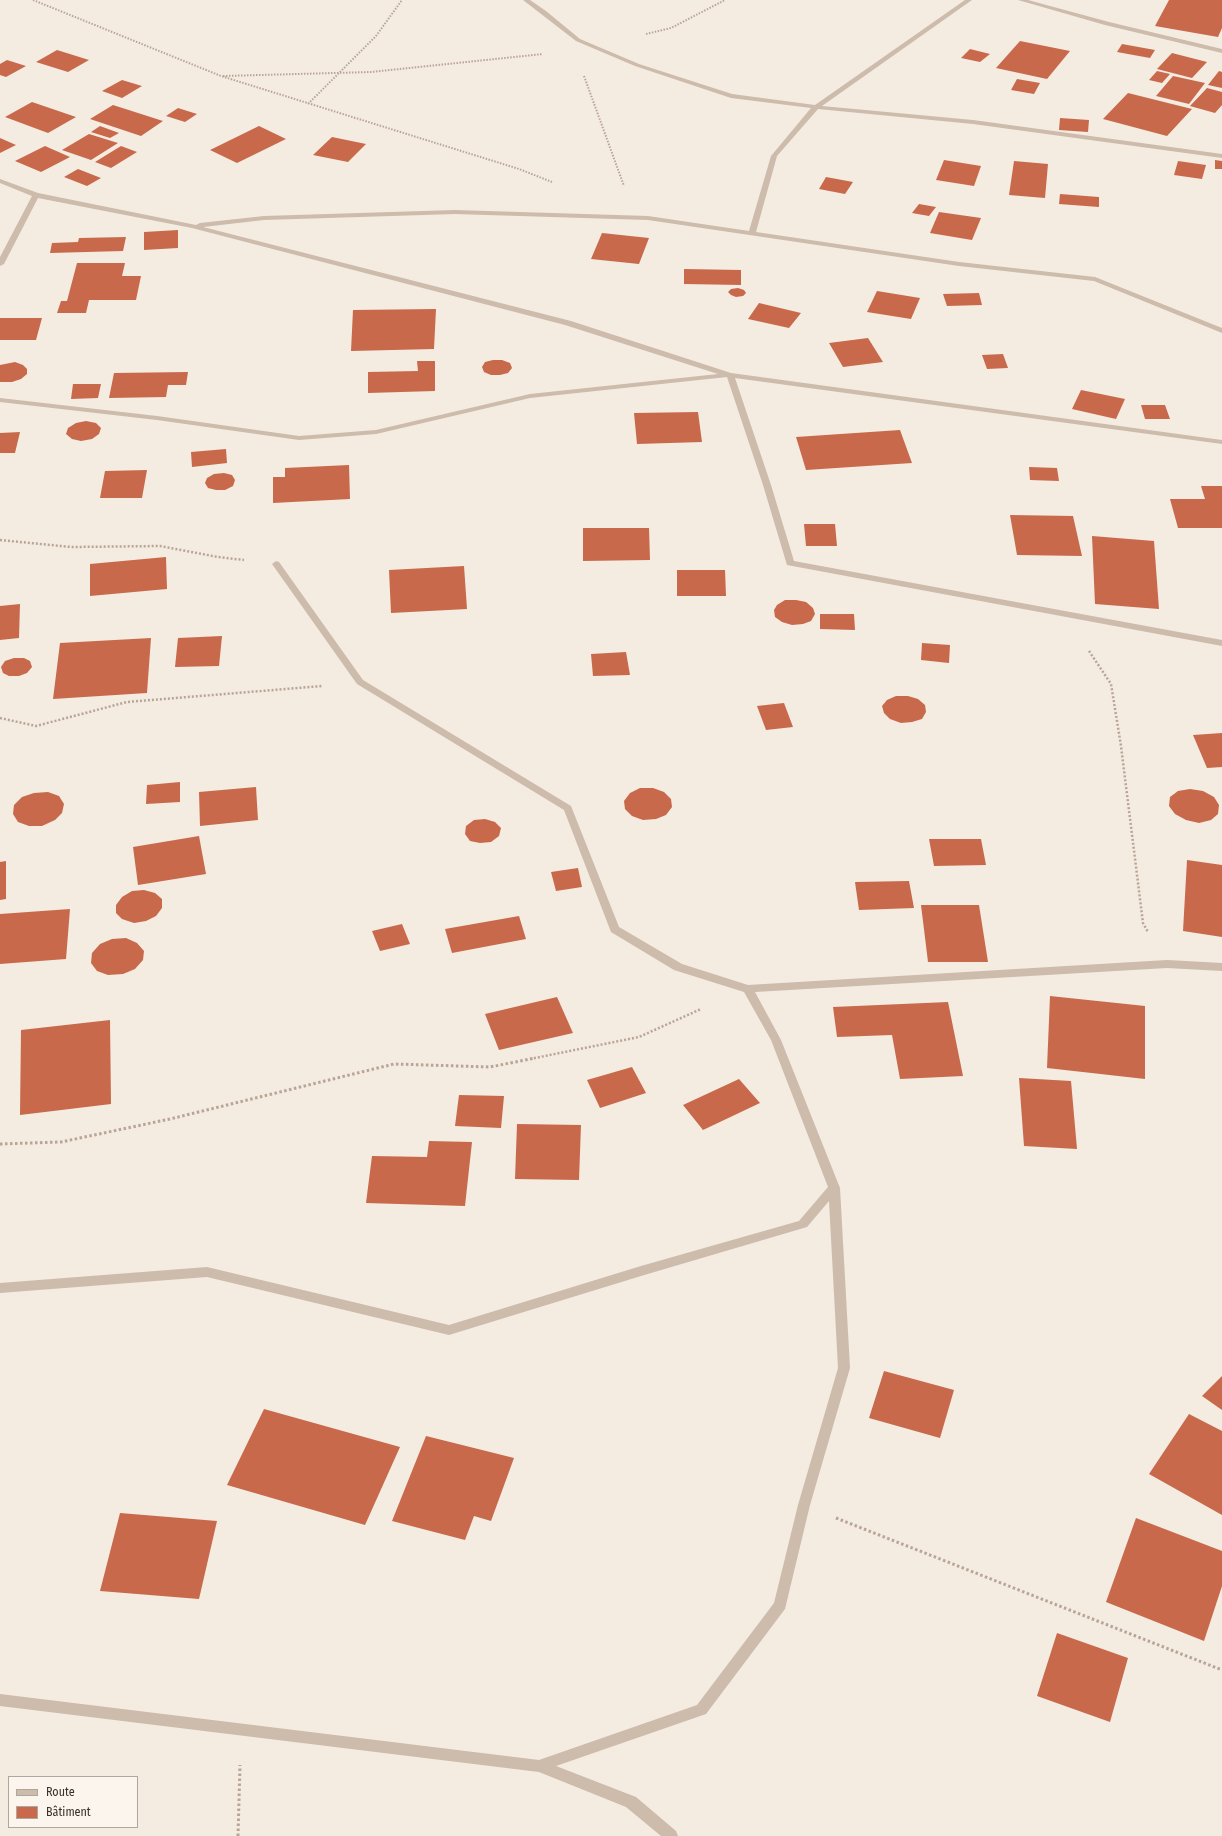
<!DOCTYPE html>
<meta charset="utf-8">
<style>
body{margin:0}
#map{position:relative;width:1222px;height:1836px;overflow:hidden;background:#f4ebe1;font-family:"Fira Sans Condensed",sans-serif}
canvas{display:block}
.legend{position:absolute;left:8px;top:1776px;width:130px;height:52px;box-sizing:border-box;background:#fbf5ee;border:1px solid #aea6a0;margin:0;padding:5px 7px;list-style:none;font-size:12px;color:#3b302b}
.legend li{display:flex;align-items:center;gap:8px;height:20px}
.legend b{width:20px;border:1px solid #aea6a0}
</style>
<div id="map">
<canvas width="1222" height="1836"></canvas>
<ul class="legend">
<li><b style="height:5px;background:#cdbbac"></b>Route</li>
<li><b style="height:11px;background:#c8694b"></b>Bâtiment</li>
</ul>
</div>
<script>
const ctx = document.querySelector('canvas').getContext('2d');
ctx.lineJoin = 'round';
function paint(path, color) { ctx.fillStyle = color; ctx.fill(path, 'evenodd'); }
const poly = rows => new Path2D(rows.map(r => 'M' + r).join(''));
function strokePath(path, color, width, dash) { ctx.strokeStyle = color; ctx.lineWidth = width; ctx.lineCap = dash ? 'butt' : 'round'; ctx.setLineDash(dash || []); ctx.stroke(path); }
paint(poly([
 [1169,0,1222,0,1222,28,1218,37,1155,26],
 [1020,41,1070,51,1047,79,996,68],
 [1122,44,1155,50,1150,58,1117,52],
 [970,49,990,54,980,62,961,58],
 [57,50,89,60,68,72,36,62],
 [1172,53,1207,62,1192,78,1157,69],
 [7,60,26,66,6,77,0,75,0,64],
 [1157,71,1170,74,1162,83,1149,80],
 [1219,71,1222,72,1222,88,1208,85],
 [1173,76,1205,83,1189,104,1156,96],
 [1017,79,1040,83,1034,94,1011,90],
 [122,80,142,86,122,98,102,91],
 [1207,88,1222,92,1222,105,1215,113,1190,106],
 [1128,93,1192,109,1167,136,1103,119],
 [32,102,76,117,48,133,5,117],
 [113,105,163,121,141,136,90,119],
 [178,108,197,114,185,122,166,116],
 [1060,118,1089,120,1088,132,1059,130],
 [100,126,119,133,110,138,91,132],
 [259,126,286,139,237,163,210,150],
 [89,134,118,143,91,160,62,150],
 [332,137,366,144,348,162,313,155],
 [0,138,16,145,0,153],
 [45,146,70,157,41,172,15,161],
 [121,146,137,152,111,168,95,162],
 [944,160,981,166,974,186,936,180],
 [1215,160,1222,161,1222,169,1215,169],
 [1014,161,1048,164,1045,198,1009,195],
 [1178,161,1206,165,1202,179,1174,175],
 [78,169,101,178,87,186,64,177],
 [826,177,853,182,845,194,819,189],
 [1060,194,1099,197,1099,207,1059,204],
 [919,204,936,207,929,216,912,213],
 [939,212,981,218,972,240,930,233],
 [178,230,178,248,144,250,144,232],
 [602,233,649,238,639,264,591,259],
 [126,237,123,251,50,253,52,243,78,242,79,238],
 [77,263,125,263,122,276,141,276,136,300,89,300,86,313,57,313,61,301,67,301],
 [684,269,741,270,741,285,684,284],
 [738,288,744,290,746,293,743,296,736,297,731,295,728,292,731,289],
 [877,291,920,298,911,319,867,312],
 [979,293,982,305,947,306,943,294],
 [759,303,801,313,789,328,748,319],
 [436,309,434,349,351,351,353,310],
 [0,318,42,318,36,340,0,340],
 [868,338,883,362,843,367,829,343],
 [1003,354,1008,368,987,369,982,355],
 [493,360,502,360,510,363,512,368,508,373,500,375,491,375,484,372,482,367,485,362],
 [417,361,435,361,435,391,368,393,368,372,418,371],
 [15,362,23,365,27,369,27,374,21,379,12,382,0,382,0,365],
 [188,372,186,385,168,385,166,397,109,398,114,373],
 [73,384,101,384,98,398,71,399],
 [1081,390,1125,399,1116,419,1072,409],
 [1141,405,1165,405,1170,419,1145,419],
 [698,412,702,442,637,444,634,413],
 [86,421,96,423,101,428,99,434,92,439,81,441,72,439,66,434,68,428,76,423],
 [900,430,912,463,806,470,796,437],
 [20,432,15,453,0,453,0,433],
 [226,449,227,463,192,467,191,452],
 [349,465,350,499,273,503,273,477,285,477,285,468],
 [1029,467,1057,468,1059,481,1030,480],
 [147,470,142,498,100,498,105,471],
 [224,473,232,475,235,480,233,486,225,490,216,490,208,488,205,483,207,478,214,474],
 [1201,486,1222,486,1222,528,1178,528,1170,499,1205,499],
 [1010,515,1073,516,1082,556,1017,555],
 [804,524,835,524,837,546,806,546],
 [583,528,649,528,650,560,583,561],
 [1092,536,1154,541,1159,609,1095,604],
 [166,557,167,589,90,596,90,564],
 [464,566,467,609,391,613,389,570],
 [677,570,725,570,726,596,677,596],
 [785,600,796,600,806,602,813,608,815,614,811,621,803,624,792,625,782,622,775,617,774,610,777,605],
 [20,604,19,638,0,640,0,606],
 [820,614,854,614,855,630,820,629],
 [222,636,219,666,175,667,178,638],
 [151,638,147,693,53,699,60,643],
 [922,643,950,645,949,663,921,660],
 [626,652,630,675,593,676,591,654],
 [14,658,24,658,30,661,32,667,27,673,19,676,9,676,3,673,1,667,5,661],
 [896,696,908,696,918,699,925,705,926,712,922,719,912,722,901,723,890,719,884,713,882,706,887,700],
 [784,703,793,727,766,730,757,706],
 [1222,733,1222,767,1207,768,1193,735],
 [180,782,180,802,146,804,147,785],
 [256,787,258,820,200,826,199,792],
 [640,788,653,788,664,792,671,799,672,807,666,815,656,819,643,820,632,816,625,809,624,801,630,793],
 [1190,789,1203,791,1214,797,1219,805,1218,814,1211,820,1199,823,1186,820,1175,814,1169,806,1170,797,1178,791],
 [48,792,59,796,64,804,62,813,55,820,42,826,29,826,18,822,13,814,14,805,22,797,34,793],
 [485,819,495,822,501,828,499,836,491,842,480,843,470,841,465,834,466,826,474,820],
 [199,836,206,874,138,885,133,847],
 [929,839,981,839,986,865,934,866],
 [1187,860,1222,865,1222,937,1183,931],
 [6,861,6,899,0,900,0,862],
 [578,868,582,887,556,891,551,872],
 [909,881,914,908,859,910,855,882],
 [144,890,155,893,162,899,162,908,156,916,146,921,134,923,122,919,116,913,116,905,122,897,132,891],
 [921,905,979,905,988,962,928,962],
 [70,909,66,959,0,964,0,914],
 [519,916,526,939,452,953,445,929],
 [402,924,410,944,380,951,372,931],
 [126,938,137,943,144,951,143,960,135,969,123,974,108,975,97,971,91,963,92,953,100,944,112,939],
 [1050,996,1145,1006,1145,1079,1047,1068],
 [557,997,573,1033,499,1050,485,1014],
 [948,1002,963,1076,900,1079,892,1035,837,1037,833,1007],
 [110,1020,111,1104,20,1115,21,1030],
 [632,1067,646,1093,600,1108,587,1080],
 [1019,1078,1071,1081,1077,1149,1024,1146],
 [739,1079,760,1103,703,1130,683,1105],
 [459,1095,504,1096,501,1128,455,1126],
 [517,1124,581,1125,579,1180,515,1179],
 [429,1141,472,1142,465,1206,366,1203,372,1156,427,1157],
 [884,1371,954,1390,940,1438,869,1418],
 [1222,1376,1222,1410,1202,1396],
 [264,1409,400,1447,365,1525,227,1485],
 [1189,1414,1222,1431,1222,1515,1149,1474],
 [426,1436,514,1458,491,1521,474,1516,465,1540,392,1521],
 [120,1513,217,1521,199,1599,100,1591],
 [1136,1518,1222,1551,1222,1586,1204,1641,1106,1602],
 [1057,1633,1128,1658,1110,1722,1037,1696]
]), '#c8694b');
strokePath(poly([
 [33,0,221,76,519,169,552,182],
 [646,34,671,28,725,0],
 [223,76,371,72,543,54],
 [584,76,624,186],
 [308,104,376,36,402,0]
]), '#b9a596', 2, [1.5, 1.5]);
strokePath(poly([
 [0,540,71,547,160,546,218,557,244,560],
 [1089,651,1111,684,1121,746,1143,923,1148,932],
 [0,718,36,726,127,702,322,686],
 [530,1059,639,1037,701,1009]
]), '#b9a596', 2.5, [2, 2]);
strokePath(poly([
 [0,1144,61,1142,170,1119,394,1064,490,1067,535,1058],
 [836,1518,1222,1670],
 [238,1836,240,1765]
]), '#b9a596', 3, [2.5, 2.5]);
paint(poly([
 [523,0,530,0,546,11,580,39,639,64,732,94,815,105,965,0,972,0,822,106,973,120,1222,154,1222,158,973,124,818,109,777,156,756,232,959,262,1095,277,1222,328,1222,333,1094,281,959,266,648,220,455,214,264,220,203,227,571,321,731,373,1222,440,1222,444,735,378,771,485,794,561,1222,640,1222,646,787,565,763,485,727,377,530,398,376,434,299,440,157,420,0,402,0,398,157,416,299,436,376,430,530,394,718,374,565,325,192,228,38,198,4,264,0,266,0,257,32,196,0,183,0,179,38,193,196,225,200,223,264,216,455,210,648,216,749,231,771,156,811,108,731,98,635,66,576,41,523,0],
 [1018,0,1028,0,1109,22,1222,49,1222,53,1105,25,1018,0],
 [276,561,279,562,363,680,571,806,619,927,682,964,748,985,1167,960,1222,963,1222,971,1167,968,755,992,781,1040,840,1188,850,1368,810,1505,785,1609,706,1714,556,1766,636,1797,676,1831,678,1836,661,1836,626,1807,539,1772,0,1706,0,1694,539,1760,697,1705,774,1603,798,1505,838,1368,829,1201,807,1227,641,1276,449,1335,207,1277,0,1293,0,1283,207,1267,449,1325,641,1266,799,1221,828,1187,771,1040,744,992,674,970,611,932,564,810,357,684,272,564,276,561]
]), '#cdbbac');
</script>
